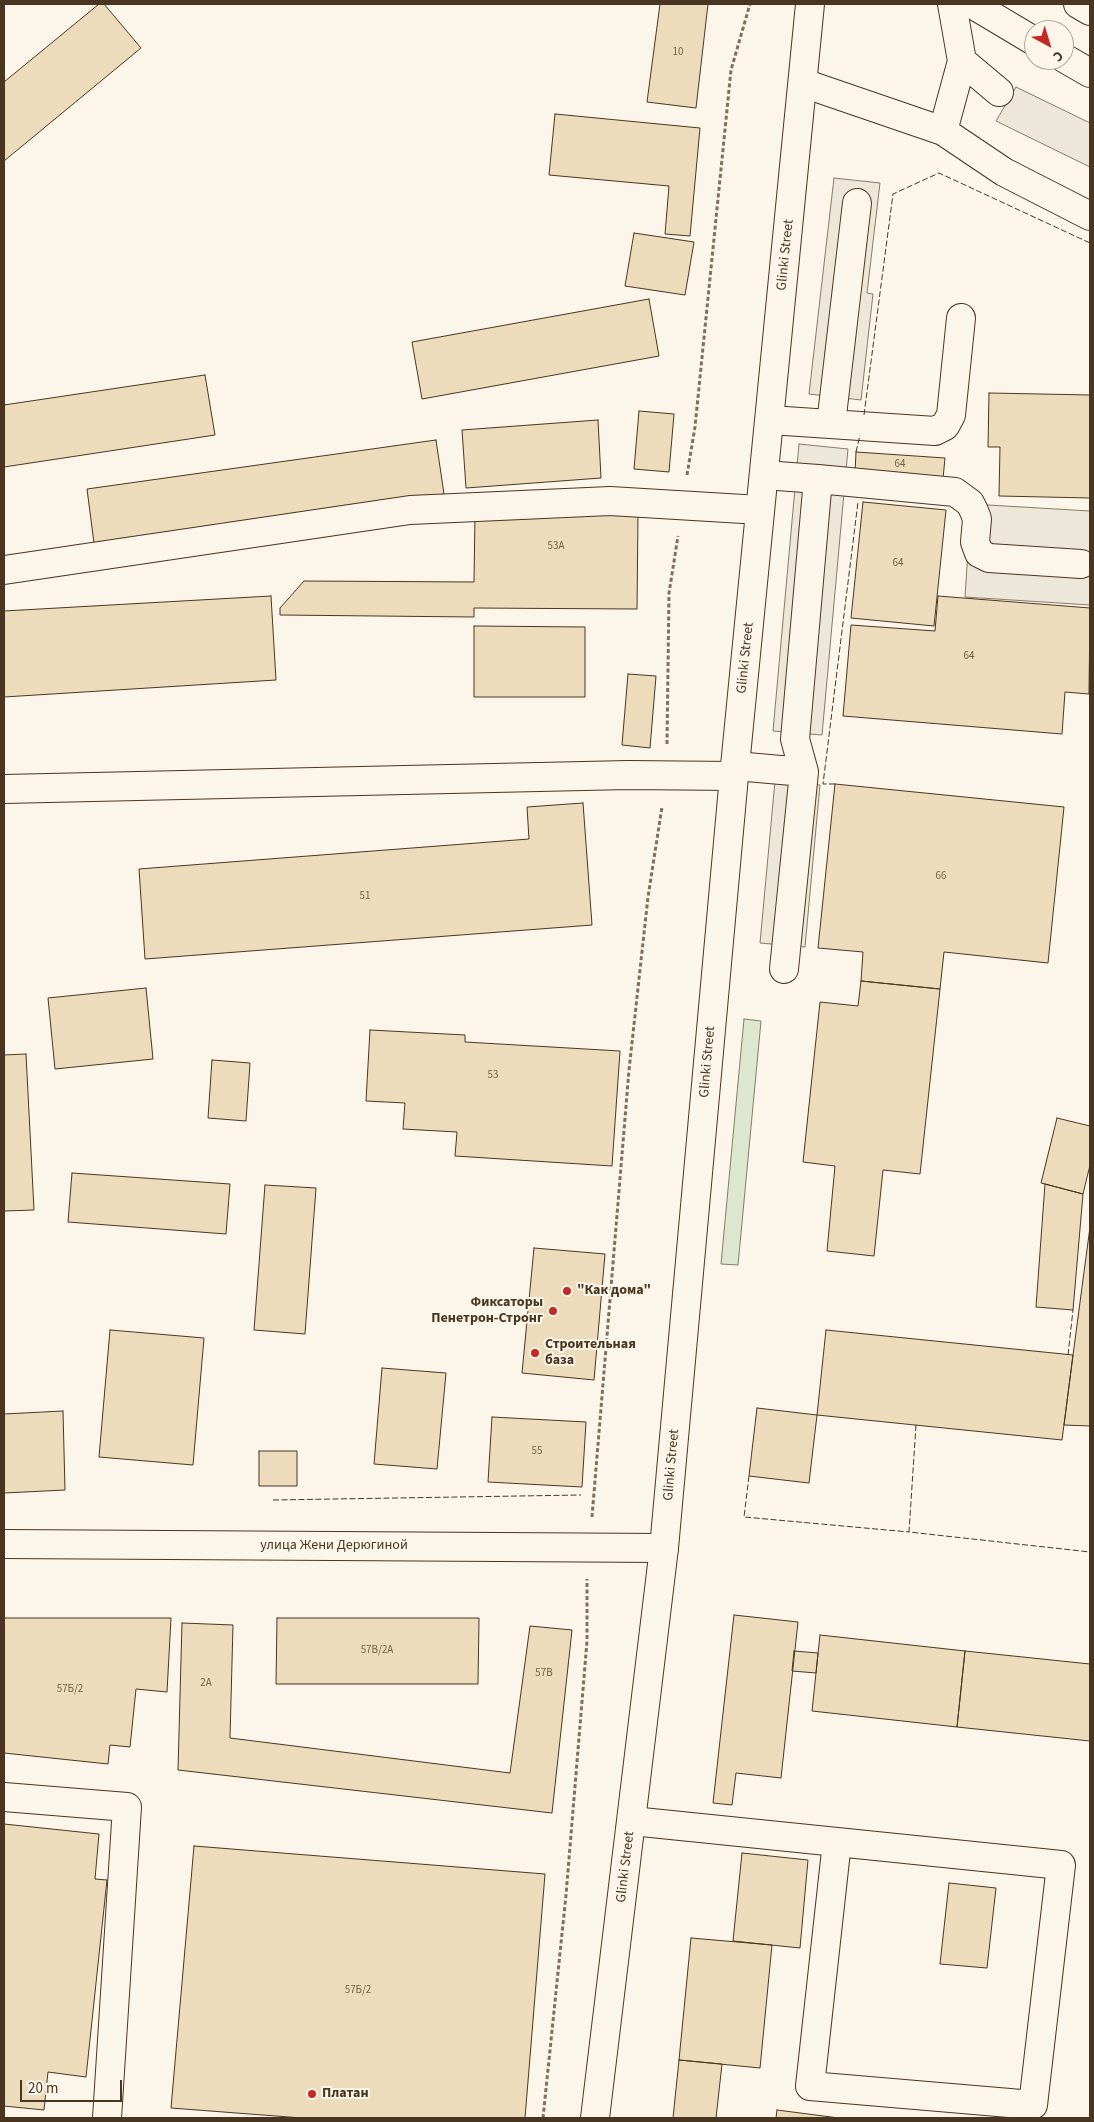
<!DOCTYPE html>
<meta charset="utf-8">
<style>
body{margin:0}
#map{position:relative;width:1094px;height:2122px;overflow:hidden;background:#fbf6e9;font-family:"Source Sans 3",sans-serif}
canvas{display:block}
.frame{position:absolute;inset:0;border:5px solid #4a3520;pointer-events:none}
.north{position:absolute;left:1024px;top:20px;width:50px;height:50px;box-sizing:border-box;background:#fbf6e9;border:1px solid #b4a999;border-radius:50%;rotate:141deg;font-size:14px;font-weight:700;line-height:20px;text-align:center;color:#4a3520}
.north::after{content:'';display:block;margin:auto;width:18px;height:22px;background:#c62828;clip-path:polygon(50% 0,100% 100%,50% 72%,0 100%)}
.scale{position:absolute;left:20px;top:2080px;width:102px;height:22px;box-sizing:border-box;border:2px solid #4a3520;border-top:0;padding-left:6px;font-size:15px;line-height:18px;white-space:nowrap;color:#4a3520;-webkit-text-stroke:4px #fbf6e9;paint-order:stroke}
</style>
<div id="map">
<canvas width="1094" height="2122"></canvas>
<div class="frame"></div>
<div class="north">С</div>
<div class="scale">20 m</div>
</div>
<script>
const ctx = document.querySelector('canvas').getContext('2d');
ctx.lineJoin = 'round';
function paint(path, color) { ctx.fillStyle = color; ctx.fill(path, 'evenodd'); }
const poly = rows => new Path2D(rows.map(r => 'M' + r).join(''));
function strokePath(path, color, width, dash) { ctx.strokeStyle = color; ctx.lineWidth = width; ctx.lineCap = dash ? 'butt' : 'round'; ctx.setLineDash(dash || []); ctx.stroke(path); }
function write(font, color, halo, rows, align = 'center') {
  ctx.font = font + ' "Source Sans 3",sans-serif'; ctx.lineWidth = 4; ctx.setLineDash([]); ctx.textBaseline = 'middle'; ctx.strokeStyle = halo; ctx.fillStyle = color; for (const [text, x, y, turn = 0] of rows) {
    ctx.save(); ctx.translate(x, y); ctx.rotate((+turn || 0) * Math.PI / 180); ctx.textAlign = isNaN(turn) ? turn : align; if (halo) ctx.strokeText(text, 0, 0); ctx.fillText(text, 0, 0); ctx.restore();
  }
}
const green = poly([
 [744,1019,761,1021,738,1265,721,1264,744,1019]
]);
paint(green, '#dce7d0');
strokePath(green, '#887966', 1);
const parking = poly([
 [1016,87,1090,123,1090,167,996,121,1016,87],
 [834,178,880,183,867,293,873,294,861,400,809,394,834,178],
 [799,444,848,449,822,735,773,731,799,444],
 [971,504,1090,511,1090,605,965,597,971,504],
 [775,781,820,785,805,947,760,943,775,781]
]);
paint(parking, '#ede7d9');
strokePath(parking, '#887966', 1);
const building = poly([
 [99,4,104,4,141,48,4,161,4,82,99,4],
 [660,4,708,4,696,108,647,102,660,4],
 [555,114,700,128,690,236,665,234,669,186,549,175,555,114],
 [634,233,694,242,685,295,625,286,634,233],
 [649,299,659,356,422,399,412,342,649,299],
 [205,375,215,435,4,467,4,405,205,375],
 [989,393,1090,395,1090,498,999,496,1000,447,988,447,989,393],
 [639,411,674,414,669,472,634,469,639,411],
 [598,420,601,478,466,488,462,430,598,420],
 [436,440,444,494,94,543,87,489,436,440],
 [856,452,945,458,943,479,855,473,856,452],
 [863,502,946,510,934,626,851,618,863,502],
 [475,513,638,514,637,609,474,608,474,617,280,615,280,608,304,581,474,582,475,513],
 [271,596,276,680,4,697,4,611,271,596],
 [938,596,1090,608,1089,694,1065,692,1062,734,843,716,851,625,935,631,938,596],
 [474,626,585,627,585,697,474,697,474,626],
 [628,674,656,676,650,748,622,745,628,674],
 [835,784,1064,807,1048,963,944,952,940,989,861,981,863,952,818,948,835,784],
 [583,803,592,925,145,959,139,869,529,839,527,807,583,803],
 [861,981,940,989,920,1174,883,1170,874,1256,827,1251,835,1166,803,1162,820,1002,858,1006,861,981],
 [146,988,153,1059,55,1069,48,998,146,988],
 [370,1030,465,1035,465,1042,620,1051,612,1166,455,1156,457,1132,403,1129,405,1103,366,1101,370,1030],
 [26,1054,34,1210,4,1211,4,1055,26,1054],
 [212,1060,250,1063,246,1121,208,1118,212,1060],
 [1057,1118,1090,1126,1090,1165,1083,1194,1041,1183,1057,1118],
 [72,1173,230,1184,226,1234,68,1222,72,1173],
 [1045,1184,1083,1194,1073,1310,1036,1307,1045,1184],
 [265,1185,316,1188,305,1334,254,1330,265,1185],
 [1090,1227,1090,1426,1064,1425,1073,1355,1090,1227],
 [534,1248,605,1254,594,1380,522,1373,534,1248],
 [110,1330,204,1338,193,1465,99,1457,110,1330],
 [826,1330,1073,1355,1062,1440,817,1415,826,1330],
 [382,1368,446,1373,437,1469,374,1464,382,1368],
 [757,1408,817,1415,809,1483,749,1476,757,1408],
 [63,1411,65,1490,4,1493,4,1414,63,1411],
 [492,1417,586,1422,582,1487,488,1482,492,1417],
 [259,1451,297,1451,297,1486,259,1486,259,1451],
 [734,1615,798,1622,781,1778,736,1773,732,1805,713,1803,734,1615],
 [4,1618,171,1618,167,1692,136,1689,130,1747,110,1745,108,1764,4,1753,4,1618],
 [277,1618,479,1618,478,1684,276,1684,277,1618],
 [182,1623,233,1625,230,1738,510,1773,530,1626,572,1630,552,1813,178,1770,182,1623],
 [820,1635,965,1651,957,1727,812,1711,820,1635],
 [794,1651,818,1653,816,1673,792,1671,794,1651],
 [965,1651,1090,1664,1090,1741,957,1727,965,1651],
 [4,1824,99,1834,95,1879,107,1880,86,2077,48,2072,44,2110,4,2106,4,1824],
 [194,1846,545,1874,525,2118,302,2118,171,2108,194,1846],
 [742,1853,808,1860,800,1948,733,1941,742,1853],
 [949,1883,996,1888,987,1968,940,1964,949,1883],
 [691,1938,772,1945,760,2068,679,2060,691,1938],
 [679,2060,722,2064,716,2118,673,2118,679,2060],
 [777,2110,839,2118,776,2118,777,2110]
]);
paint(building, '#ecdcbc');
strokePath(building, '#4a3520', 1);
const minor = poly([
 [952,4,962,61,999,92],
 [962,61,943,131,1004,172,1090,216],
 [803,83,943,131],
 [770,420,935,431,945,426,951,415,961,318],
 [831,424,857,203],
 [764,475,818,479,795,739,804,772,784,969],
 [818,479,955,492,970,503,974,511,977,519,975,542,979,553,989,558,1081,564],
 [4,570,410,510,610,501,760,510],
 [735,766,804,772],
 [4,789,628,775,734,776],
 [4,1544,664,1548],
 [4,1797,127,1807,107,2118],
 [632,1821,837,1842,1061,1865,1033,2105,810,2086,837,1842]
]);
const major = poly([
 [972,4,1034,41],
 [1078,4,1090,11],
 [1064,58,1090,73],
 [595,2118,664,1548,734,776,810,4]
]);
strokePath(minor, '#4a3520', 30);
strokePath(major, '#4a3520', 30);
strokePath(poly([
 [687,475,695,427,731,70,750,4],
 [667,744,669,593,678,536],
 [592,1517,629,1070,648,897,662,807],
 [543,2118,566,1895,587,1641,587,1579]
]), '#7f6f5c', 3, [4, 2.5]);
strokePath(minor, '#fbf6e9', 28);
strokePath(major, '#fbf6e9', 28);
strokePath(poly([
 [864,415,893,194,939,173,1090,243],
 [856,452,860,435],
 [835,784,823,784,858,502],
 [1068,1355,1073,1310],
 [916,1425,909,1532,1090,1552],
 [749,1476,744,1517,909,1532],
 [273,1500,581,1495]
]), '#4a3520', 1, [6, 2.5]);
for (const [x, y, r, color] of [
 [567,1291,5,"#c62828"],
 [553,1311,5,"#c62828"],
 [535,1353,5,"#c62828"],
 [312,2094,5,"#c62828"]
]) { const dot = new Path2D(); dot.arc(x, y, r, 0, 2 * Math.PI); ctx.fillStyle = color; ctx.fill(dot); strokePath(dot, '#fbf6e9', 2); }
write('11px', '#725f47', null, [
 ["10",678,53],
 ["64",900,465],
 ["53А",556,547],
 ["64",898,564],
 ["64",969,657],
 ["66",941,877],
 ["51",365,897],
 ["53",493,1076],
 ["55",537,1452],
 ["57В/2А",377,1651],
 ["57В",544,1674],
 ["2А",206,1684],
 ["57Б/2",70,1690],
 ["57Б/2",358,1991]
]);
write('14px', '#4a3520', '#fbf6e9', [
 ["Glinki Street",786,255,-84],
 ["Glinki Street",746,658,-84],
 ["Glinki Street",708,1062,-85],
 ["Glinki Street",672,1465,-85],
 ["улица Жени Дерюгиной",334,1546],
 ["Glinki Street",626,1867,-83]
]);
write('bold 14px', '#4a3520', '#fbf6e9', [
 ["\"Как дома\"",577,1291],
 ["Фиксаторы",543,1303,"right"],
 ["Пенетрон-Стронг",543,1319,"right"],
 ["Строительная",545,1345],
 ["база",545,1361],
 ["Платан",322,2094]
], 'left');
</script>
